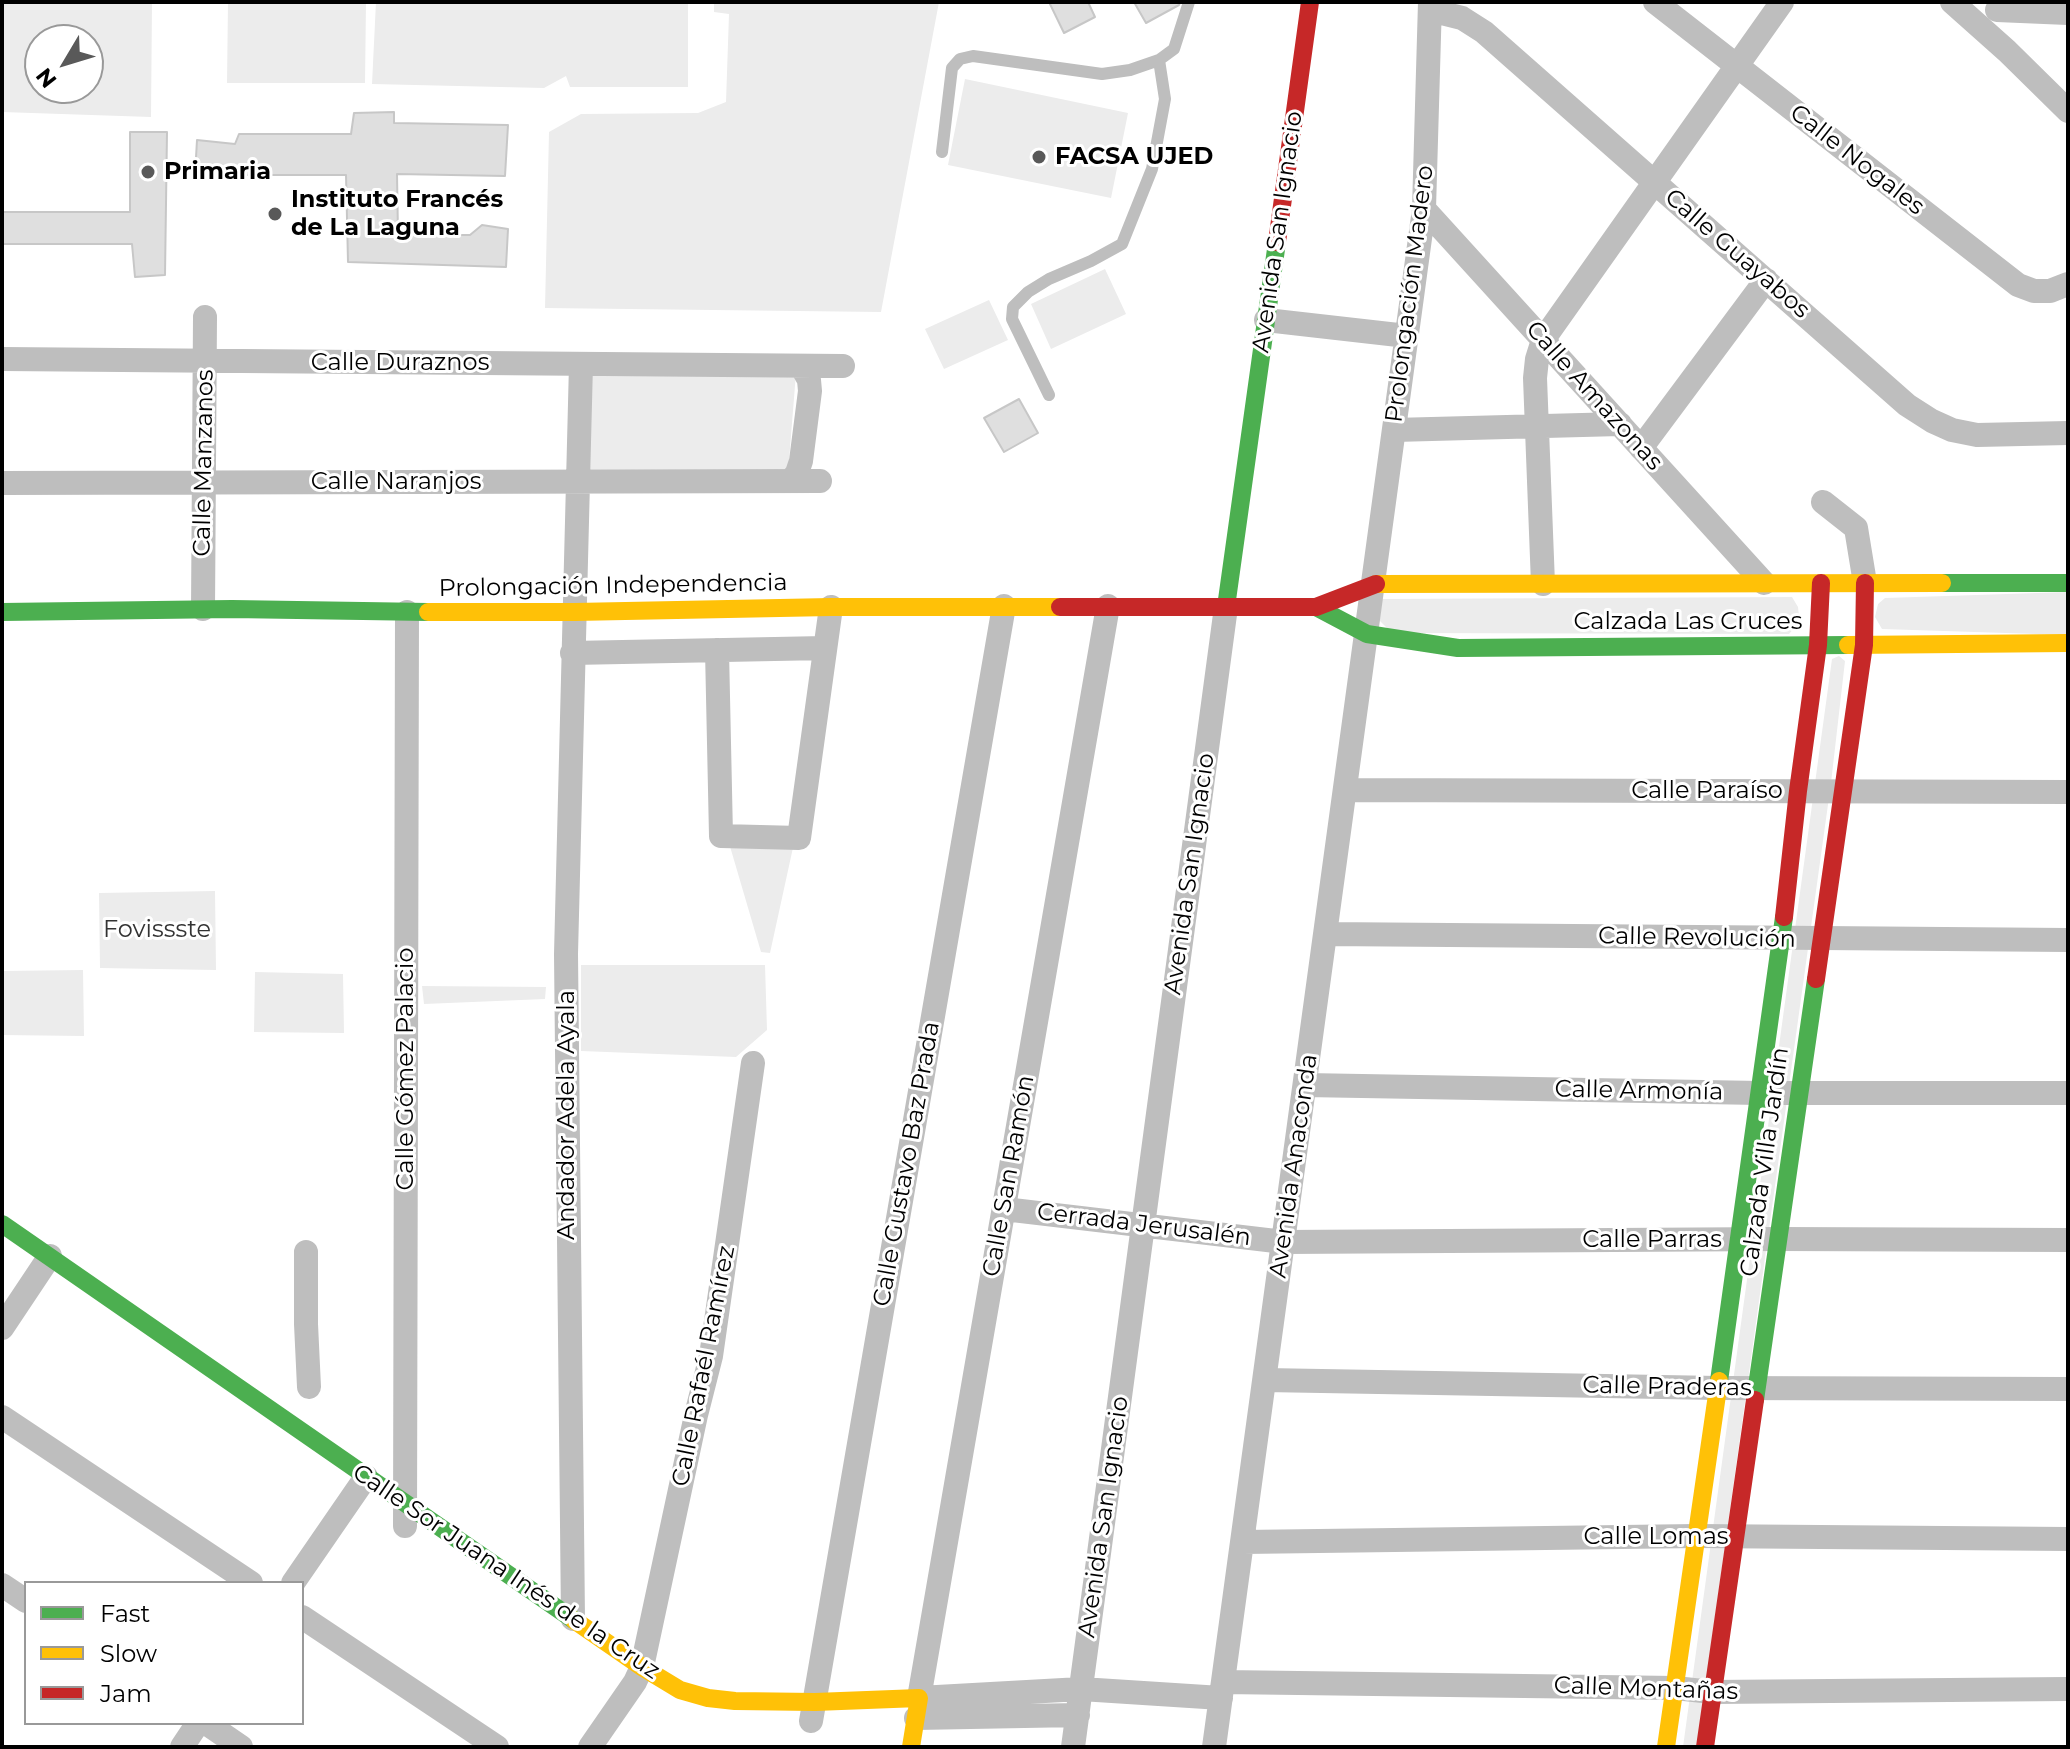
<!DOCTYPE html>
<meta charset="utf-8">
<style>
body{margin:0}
#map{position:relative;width:2070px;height:1749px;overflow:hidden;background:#fff;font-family:Montserrat,sans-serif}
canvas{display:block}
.frame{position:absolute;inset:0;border:4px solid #000;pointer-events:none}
.legend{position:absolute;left:24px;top:1581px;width:280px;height:144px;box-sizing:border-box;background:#fff;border:2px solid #999;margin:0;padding:10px 14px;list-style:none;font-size:24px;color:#000}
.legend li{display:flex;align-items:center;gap:16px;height:40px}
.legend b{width:40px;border:2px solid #999}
.north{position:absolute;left:24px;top:24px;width:80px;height:80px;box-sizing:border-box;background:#fff;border:2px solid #999;border-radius:50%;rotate:232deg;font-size:22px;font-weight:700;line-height:32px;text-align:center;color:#000}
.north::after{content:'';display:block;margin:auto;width:28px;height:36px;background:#595959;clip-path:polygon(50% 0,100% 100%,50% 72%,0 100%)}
</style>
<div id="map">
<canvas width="2070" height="1749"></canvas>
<div class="frame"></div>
<ul class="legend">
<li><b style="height:10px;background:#4caf50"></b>Fast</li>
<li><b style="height:10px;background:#ffc107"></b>Slow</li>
<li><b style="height:10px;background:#c62828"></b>Jam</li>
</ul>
<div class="north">N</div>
</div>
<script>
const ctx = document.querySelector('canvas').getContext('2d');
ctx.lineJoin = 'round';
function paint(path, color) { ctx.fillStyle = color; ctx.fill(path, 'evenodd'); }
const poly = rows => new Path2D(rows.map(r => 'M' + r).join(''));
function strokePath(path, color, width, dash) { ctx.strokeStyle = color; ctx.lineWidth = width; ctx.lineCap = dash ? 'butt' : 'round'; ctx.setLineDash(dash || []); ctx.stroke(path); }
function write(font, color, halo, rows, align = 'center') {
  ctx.font = font + ' Montserrat,sans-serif'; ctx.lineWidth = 6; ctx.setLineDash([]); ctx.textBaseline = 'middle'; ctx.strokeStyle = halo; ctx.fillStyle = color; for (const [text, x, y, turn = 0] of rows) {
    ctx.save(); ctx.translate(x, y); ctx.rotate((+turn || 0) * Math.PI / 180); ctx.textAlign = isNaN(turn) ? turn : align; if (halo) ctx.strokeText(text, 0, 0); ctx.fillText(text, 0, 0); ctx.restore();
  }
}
paint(poly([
 [2,2,152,2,151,117,2,112],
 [40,40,88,40,88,88,40,88],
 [228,2,366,2,365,83,227,83],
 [376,2,688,2,688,87,570,87,566,76,544,88,372,84],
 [714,2,939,2,881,312,545,308,549,132,581,114,698,113,726,102,729,14,714,12],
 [965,79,1128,113,1111,198,948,165],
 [1105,269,1126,314,1051,349,1031,304],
 [989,300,1008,340,944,369,925,329],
 [579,370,796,373,788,473,576,472],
 [2068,592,2068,635,1882,629,1875,617,1878,604,1885,598],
 [1792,597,1798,607,1799,616,1795,627,1789,634,1392,633,1376,617,1380,599],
 [1839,656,1845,661,1831,783,1697,1747,1683,1747,1832,659],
 [729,843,794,843,770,953,761,952],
 [215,891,216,970,100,968,99,893],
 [581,965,765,965,767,1030,736,1057,581,1051],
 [83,970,84,1036,2,1035,2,971],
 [255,972,343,974,344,1033,254,1032],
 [422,986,546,987,545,999,424,1004]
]), '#ececec');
const building = poly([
 [1049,2,1088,2,1095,17,1064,33,1049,2],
 [1134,2,1180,2,1179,5,1146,23,1134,2],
 [394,112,394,123,508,125,505,176,397,174,398,235,470,235,482,225,508,229,506,267,348,262,346,175,195,175,197,140,235,144,239,134,351,134,354,113,394,112],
 [130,132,167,132,165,275,135,277,132,244,2,244,2,212,130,212,130,132],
 [1019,399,1038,433,1004,452,984,418,1019,399]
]);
paint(building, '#dfdfdf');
strokePath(building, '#c7c7c7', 2);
strokePath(poly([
 [942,152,952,68,960,59,973,56,1102,74,1130,70,1159,60,1174,49,1189,2],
 [1049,395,1012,319,1013,307,1028,292,1049,279,1091,261,1122,244,1152,169,1165,99,1159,60]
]), '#bebebe', 12);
strokePath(poly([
 [1655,2,2018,285,2034,291,2050,291,2068,284],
 [1952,2,2007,51,2068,111],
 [1430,10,1462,18,1484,32,1907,405,1932,421,1952,430,1977,435,2068,433],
 [1997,10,2068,13],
 [1424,209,1764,583],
 [1266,320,1407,336],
 [2,359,843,366],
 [1394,430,1620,424],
 [1641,448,1766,280],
 [791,481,797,473,801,461,810,391,809,380,804,371,799,366],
 [2,483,820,481],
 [1823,502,1856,528,1865,583],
 [1543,584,1535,378,1537,359,1543,340,1782,2],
 [1108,606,919,1698,1081,1689,1221,1698],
 [203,609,205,317],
 [717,650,721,836,799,838,831,607],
 [572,653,825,648],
 [1346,790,2068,792],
 [1326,934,2068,940],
 [1305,1085,1760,1093,2068,1093],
 [1004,1209,1284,1242,1778,1239,2068,1240],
 [306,1252,306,1324,309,1387],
 [2,1328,50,1256],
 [1265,1380,1718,1388,2068,1389],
 [2,1417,251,1583],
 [405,1526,407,612],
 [1243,1542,1697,1536,2068,1539],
 [293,1583,366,1477],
 [2,1585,26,1601],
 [302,1617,497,1747],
 [573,1619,566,954,581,364],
 [1223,1682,1675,1688,1712,1692,2068,1689],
 [916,1718,1078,1715],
 [811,1721,1004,606],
 [206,1723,241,1747],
 [182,1747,198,1723],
 [590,1747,635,1682,642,1667,696,1415,711,1356,753,1063],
 [1073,1747,1226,607],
 [1214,1747,1424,209,1430,2]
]), '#bebebe', 24);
strokePath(poly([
 [1942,583,2068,583],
 [1226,607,1277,242],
 [1316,607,1367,634,1458,648,1848,645],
 [2,612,232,609,428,612],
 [2,1224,574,1620],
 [1719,1381,1784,917],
 [1755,1400,1816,979]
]), '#4caf50', 18);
strokePath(poly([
 [1376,584,1942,583],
 [428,612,574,612,831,607,1060,607],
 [1848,645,2068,643],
 [574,1620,642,1667,680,1690,708,1698,735,1701,815,1702,919,1698,911,1747],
 [1666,1747,1719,1381]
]), '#ffc107', 18);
strokePath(poly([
 [1277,242,1310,2],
 [1060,607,1316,607,1376,584],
 [1784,917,1798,791,1818,645,1821,583],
 [1816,979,1864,645,1865,583],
 [1705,1747,1755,1400]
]), '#c62828', 18);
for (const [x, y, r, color] of [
 [1039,157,8,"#595959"],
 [148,172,8,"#595959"],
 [275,214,8,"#595959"]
]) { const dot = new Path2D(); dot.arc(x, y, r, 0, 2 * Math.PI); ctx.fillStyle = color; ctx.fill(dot); strokePath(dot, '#fff', 3); }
write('bold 24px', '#000', '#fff', [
 ["FACSA UJED",1055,157],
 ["Primaria",164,172],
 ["Instituto Francés",291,200],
 ["de La Laguna",291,228]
], 'left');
write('24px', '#000', '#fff', [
 ["Calle Nogales",1857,160,38],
 ["Avenida San Ignacio",1278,232,-82],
 ["Calle Guayabos",1737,254,41],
 ["Prolongación Madero",1410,294,-83],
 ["Calle Duraznos",400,363],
 ["Calle Amazonas",1594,396,48],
 ["Calle Manzanos",204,463,-89],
 ["Calle Naranjos",396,482],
 ["Prolongación Independencia",613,586,-1],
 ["Calzada Las Cruces",1688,622],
 ["Calle Paraíso",1707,791],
 ["Avenida San Ignacio",1190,874,-82],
 ["Calle Revolución",1697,938,1],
 ["Calle Gómez Palacio",406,1069,-90],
 ["Calle Armonía",1639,1091,1],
 ["Andador Adela Ayala",567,1115,-90],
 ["Calzada Villa Jardín",1765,1162,-82],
 ["Calle Gustavo Baz Prada",907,1164,-80],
 ["Avenida Anaconda",1294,1166,-82],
 ["Calle San Ramón",1009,1176,-80],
 ["Cerrada Jerusalén",1144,1225,7],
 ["Calle Parras",1652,1240],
 ["Calle Rafaél Ramírez",704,1366,-79],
 ["Calle Praderas",1667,1387,1],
 ["Avenida San Ignacio",1104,1517,-82],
 ["Calle Lomas",1656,1537],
 ["Calle Sor Juana Inés de la Cruz",506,1572,34],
 ["Calle Montañas",1646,1689,2]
]);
write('24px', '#333', '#fff', [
 ["Fovissste",157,930]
]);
</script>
